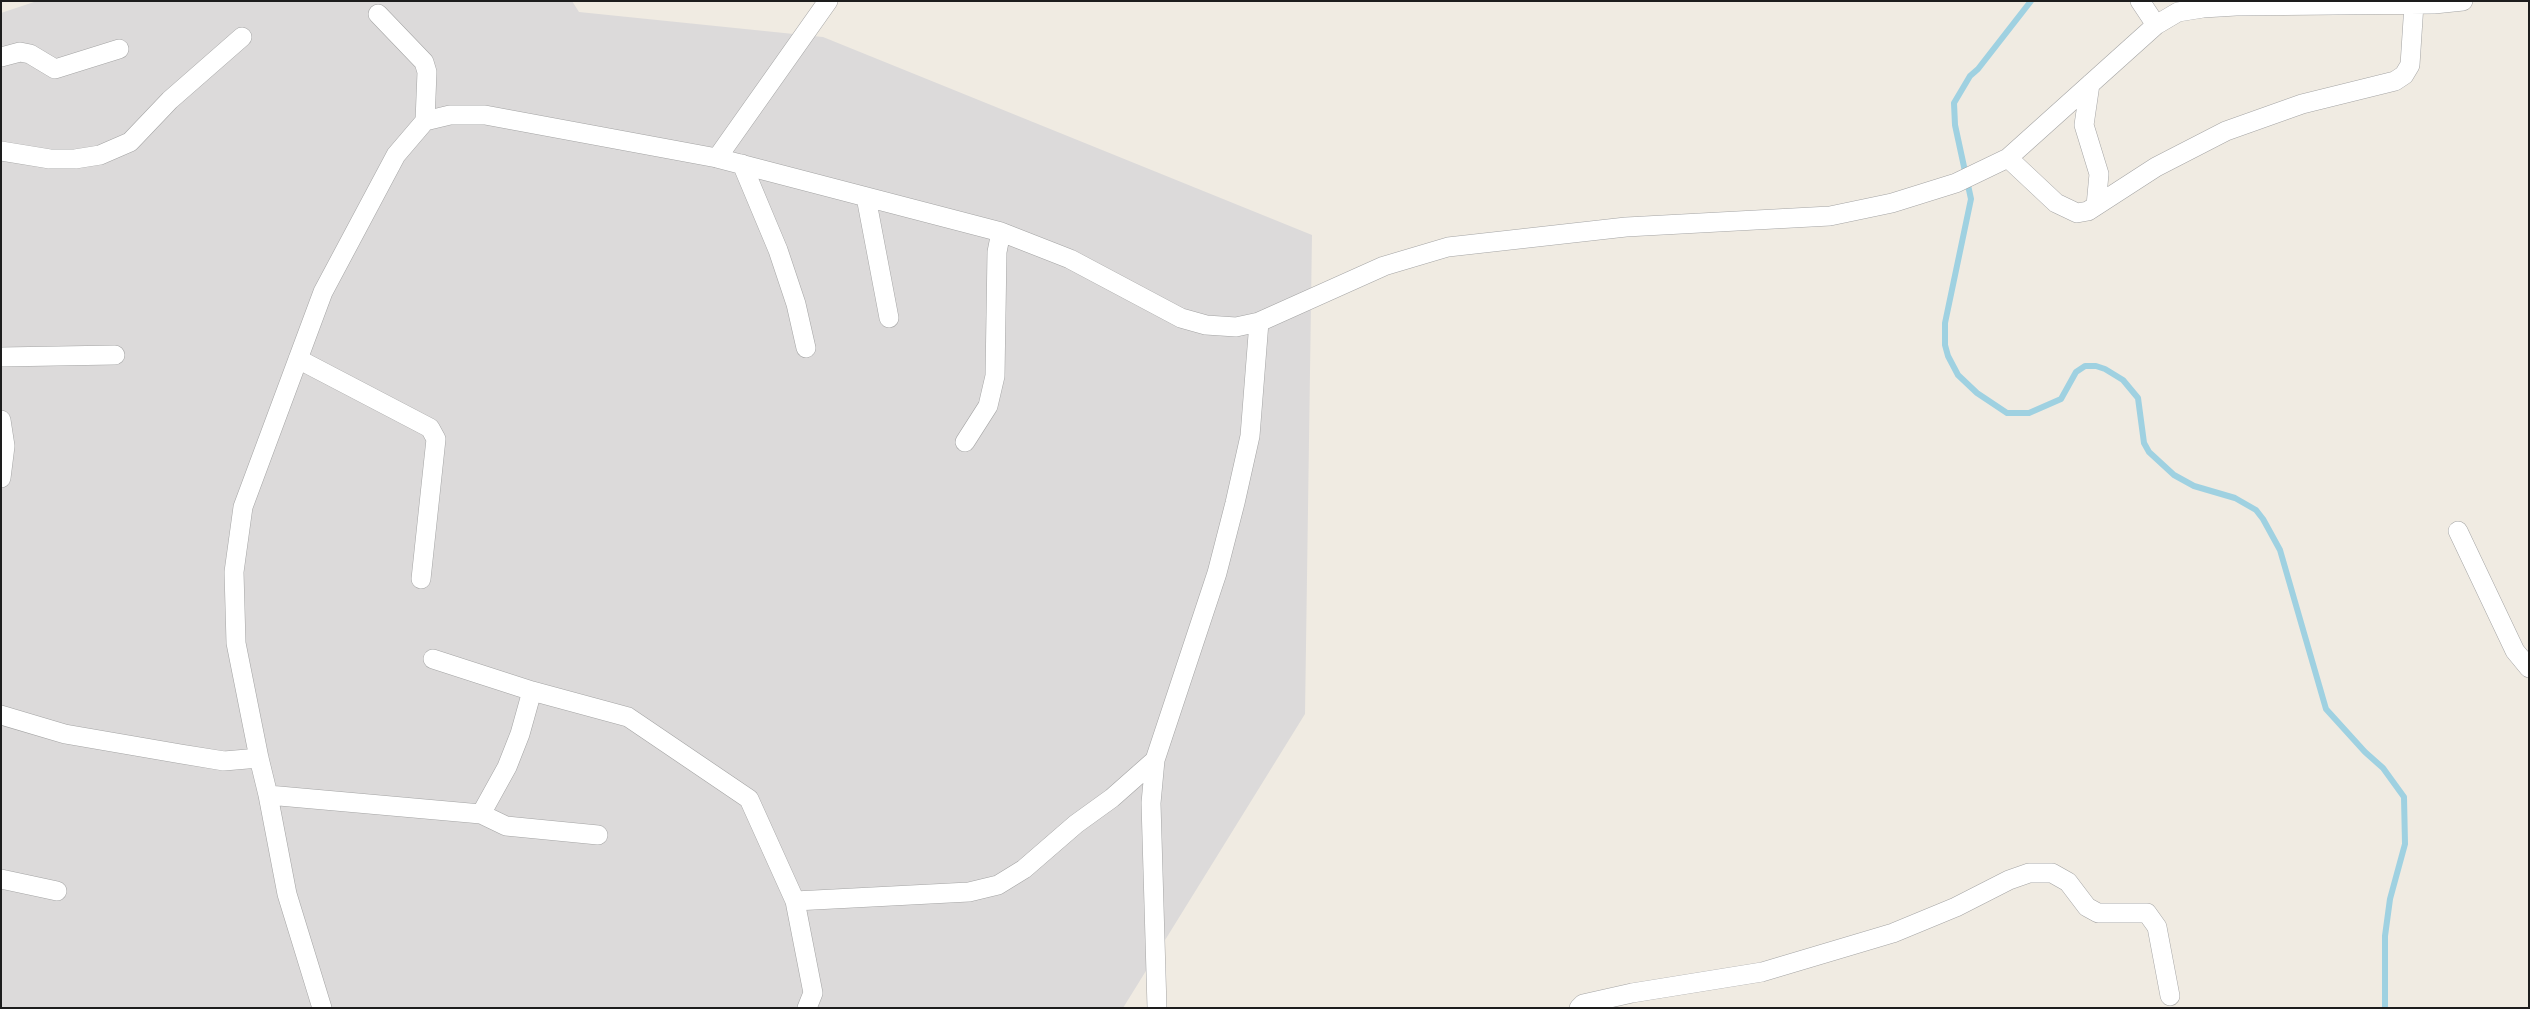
<!DOCTYPE html>
<style>
body{margin:0}
#map{position:relative;width:2530px;height:1009px;overflow:hidden;background:#f0ebe2;font-family:Cabin,sans-serif}
canvas{display:block}
.frame{position:absolute;inset:0;border:2px solid #1d1d1d;pointer-events:none}
</style>
<div id="map">
<canvas width="2530" height="1009"></canvas>
<div class="frame"></div>
</div>
<script>
const ctx = document.querySelector('canvas').getContext('2d');
ctx.lineJoin = 'round';
function paint(path, color) { ctx.fillStyle = color; ctx.fill(path, 'evenodd'); }
const poly = rows => new Path2D(rows.map(r => 'M' + r).join(''));
function strokePath(path, color, width, dash) { ctx.strokeStyle = color; ctx.lineWidth = width; ctx.lineCap = dash ? 'butt' : 'round'; ctx.setLineDash(dash || []); ctx.stroke(path); }
paint(poly([
 [37,1,572,1,579,12,823,37,1312,235,1305,714,1123,1008,1,1008,1,13]
]), '#dcdada');
strokePath(poly([
 [2031,1,1978,69,1970,76,1954,103,1955,125,1971,199,1945,323,1945,345,1948,356,1958,375,1977,393,2007,413,2029,413,2061,399,2076,372,2085,366,2096,366,2105,369,2123,380,2138,398,2144,443,2149,452,2174,475,2194,486,2235,498,2256,510,2263,519,2280,550,2326,709,2365,752,2383,768,2404,797,2405,844,2390,899,2385,936,2385,1008]
]), '#9fd1e1', 6);
const street = poly([
 [2140,1,2156,25],
 [378,14,424,62,427,72,425,121],
 [1,57,20,52,30,54,55,69,119,49],
 [2090,84,2084,125,2099,174,2096,206],
 [1,151,50,159,75,159,100,155,130,142,170,100,242,37],
 [717,158,828,1],
 [2008,158,2056,203,2077,213,2088,211,2156,167,2226,131,2302,104,2395,81,2404,75,2410,65,2414,4],
 [742,164,778,250,796,304,806,348],
 [866,197,889,318],
 [1,357,115,355],
 [298,359,430,428,436,439,421,579],
 [1,420,5,446,1,478],
 [965,442,988,406,995,376,997,252,1001,232],
 [2458,531,2515,651,2529,668],
 [433,659,532,691,520,734,507,767,481,814],
 [532,691,628,717,749,799,795,901,813,993,807,1008],
 [1,715,65,734,181,754,224,761,259,758],
 [268,795,481,814,506,826,598,835],
 [1,879,57,891],
 [795,901,969,892,998,885,1024,869,1076,824,1112,798,1155,760],
 [322,1008,287,894,268,795,259,758,236,643,234,572,243,507,323,292,396,155,425,121,450,115,485,115,717,158,1001,232,1070,259,1181,318,1206,325,1236,327,1259,322,1384,266,1448,247,1626,227,1830,216,1892,203,1956,183,2008,158,2156,25,2178,12,2203,8,2236,6,2434,4,2463,1],
 [1157,1008,1151,803,1155,760,1217,573,1235,503,1250,436,1259,322],
 [1579,1008,1583,1004,1632,993,1762,972,1893,933,1956,907,2009,880,2029,873,2052,873,2068,882,2087,907,2098,913,2147,913,2157,927,2170,996]
]);
strokePath(street, '#a4a4a4', 20);
strokePath(street, '#fff', 19);
</script>
